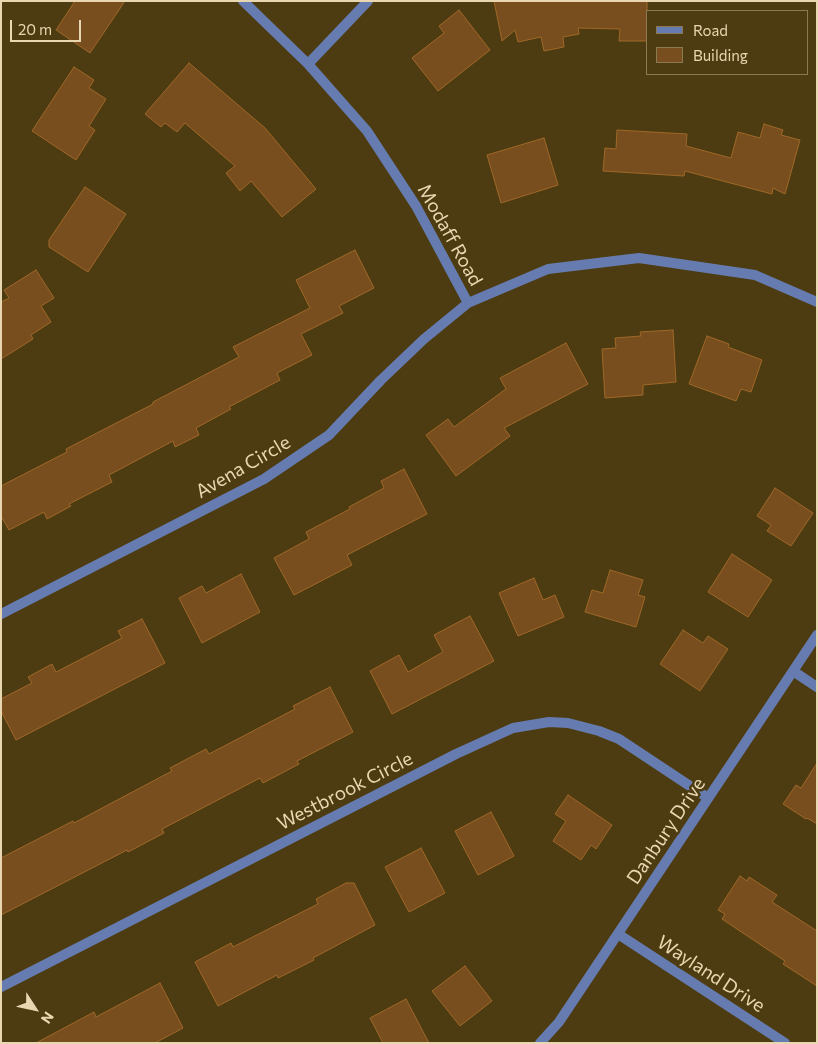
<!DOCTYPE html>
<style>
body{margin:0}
#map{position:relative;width:818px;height:1044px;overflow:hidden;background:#4d3c11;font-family:Commissioner,sans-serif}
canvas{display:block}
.frame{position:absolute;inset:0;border:2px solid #e9d7b2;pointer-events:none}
.legend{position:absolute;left:646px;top:10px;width:162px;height:65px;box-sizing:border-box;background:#4d3c11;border:1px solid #8b7a51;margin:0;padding:6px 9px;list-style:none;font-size:15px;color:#e9d7b2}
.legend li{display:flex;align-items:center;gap:10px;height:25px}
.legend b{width:25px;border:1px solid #8b7a51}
.north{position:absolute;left:10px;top:984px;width:50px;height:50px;-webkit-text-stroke:4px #4d3c11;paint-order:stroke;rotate:125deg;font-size:14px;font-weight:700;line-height:20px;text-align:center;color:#e9d7b2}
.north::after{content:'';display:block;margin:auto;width:18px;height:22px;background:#e9d7b2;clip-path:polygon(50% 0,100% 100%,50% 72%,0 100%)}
.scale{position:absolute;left:10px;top:20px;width:71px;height:22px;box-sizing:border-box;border:2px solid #e9d7b2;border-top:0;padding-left:6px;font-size:15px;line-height:18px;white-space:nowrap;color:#e9d7b2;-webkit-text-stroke:4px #4d3c11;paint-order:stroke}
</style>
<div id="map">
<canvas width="818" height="1044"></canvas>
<div class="frame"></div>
<ul class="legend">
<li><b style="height:6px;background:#667cb1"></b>Road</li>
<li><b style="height:14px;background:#784e1e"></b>Building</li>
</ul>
<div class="north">N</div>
<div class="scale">20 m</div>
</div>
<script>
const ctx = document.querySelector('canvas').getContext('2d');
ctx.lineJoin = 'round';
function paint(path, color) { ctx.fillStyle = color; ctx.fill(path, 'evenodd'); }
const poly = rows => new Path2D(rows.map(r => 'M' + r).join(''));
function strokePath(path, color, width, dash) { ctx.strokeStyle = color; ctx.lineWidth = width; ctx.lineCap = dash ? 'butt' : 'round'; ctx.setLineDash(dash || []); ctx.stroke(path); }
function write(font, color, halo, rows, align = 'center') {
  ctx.font = font + ' Commissioner,sans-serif'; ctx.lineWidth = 5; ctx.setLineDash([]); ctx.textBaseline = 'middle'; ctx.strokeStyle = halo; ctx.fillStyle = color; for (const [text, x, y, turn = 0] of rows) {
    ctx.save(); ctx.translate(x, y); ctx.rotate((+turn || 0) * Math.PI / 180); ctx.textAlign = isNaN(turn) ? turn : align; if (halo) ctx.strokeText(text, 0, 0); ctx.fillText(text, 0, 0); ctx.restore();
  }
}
const building = poly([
 [75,1,125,1,90,53,56,30,75,1],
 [494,1,647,1,647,41,619,41,620,29,578,28,579,34,563,37,564,47,544,51,541,37,518,42,515,30,502,41,494,1],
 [459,10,490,50,438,91,412,58,444,33,439,26,459,10],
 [189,63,265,128,316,189,282,217,251,181,240,191,226,173,235,166,185,123,177,132,165,123,161,127,145,114,189,63],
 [74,67,94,80,89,88,106,99,89,126,95,130,76,160,32,131,74,67],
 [764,124,783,130,781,135,800,140,785,194,773,188,772,194,685,171,684,176,603,171,605,148,616,149,617,130,687,134,686,146,731,158,738,132,760,138,764,124],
 [544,138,558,185,501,203,487,155,544,138],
 [85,187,126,214,88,272,49,247,49,240,85,187],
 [355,250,374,288,339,306,343,313,301,334,312,355,277,373,280,380,229,407,231,409,196,428,199,435,175,447,173,441,109,475,112,482,69,504,71,506,47,519,44,512,9,530,1,516,1,486,67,452,66,449,153,404,153,402,239,357,233,347,310,308,296,280,355,250],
 [36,270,54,298,41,306,51,322,31,335,33,339,1,359,1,302,9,298,4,290,36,270],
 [673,330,676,382,643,385,643,395,605,398,602,349,616,348,615,338,641,336,640,332,673,330],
 [707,336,729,344,728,347,762,360,751,392,741,389,736,401,689,384,707,336],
 [566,343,588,384,504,428,510,436,456,476,426,435,448,419,454,427,506,389,500,378,566,343],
 [404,469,427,514,347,555,352,565,294,595,274,558,309,539,306,532,350,509,349,507,384,488,381,481,404,469],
 [775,488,813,513,791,546,767,531,771,525,757,516,775,488],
 [732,554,772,580,748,617,708,592,732,554],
 [610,570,643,580,638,595,645,597,636,627,585,612,592,590,603,593,610,570],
 [241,574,260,612,202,643,179,598,202,586,206,593,241,574],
 [534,578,543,600,555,595,564,617,518,636,499,593,534,578],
 [470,616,494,661,392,714,370,671,399,655,408,672,443,652,434,635,470,616],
 [142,619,165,663,16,740,1,711,1,699,32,683,28,677,52,664,56,672,122,638,118,631,142,619],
 [683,630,703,643,708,636,728,649,700,691,660,664,683,630],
 [330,687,353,732,297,761,299,764,263,783,260,778,162,829,164,833,128,852,127,850,1,915,1,858,73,821,74,823,172,771,170,768,206,749,209,754,295,709,293,706,330,687],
 [817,763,817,824,807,818,806,819,783,804,796,785,801,788,817,763],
 [568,795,612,825,596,849,591,845,581,860,553,841,566,821,555,814,568,795],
 [491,812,514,856,478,875,455,831,491,812],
 [421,848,445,893,409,912,385,867,421,848],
 [740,876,747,881,749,877,777,895,772,902,817,931,817,986,783,964,785,961,722,919,725,914,718,910,740,876],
 [346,883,354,883,375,925,313,958,314,960,278,978,277,975,218,1006,195,962,231,943,233,947,318,904,316,899,346,883],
 [465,966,492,1001,460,1026,432,991,465,966],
 [160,983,183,1028,155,1043,36,1043,94,1012,96,1017,160,983],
 [406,999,429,1043,383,1043,370,1018,406,999]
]);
paint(building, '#784e1e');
strokePath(building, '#a06828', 1);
strokePath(poly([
 [243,1,308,64,367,131,416,206,468,303,548,269,639,258,755,275,817,302],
 [308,64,368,1],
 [1,614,264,479,329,435,381,380,424,339,468,303],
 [793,671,817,687],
 [618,934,785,1043],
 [1,987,456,754,513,728,549,722,568,723,599,731,619,739,708,798],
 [540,1043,559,1022,817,635]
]), '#667cb1', 10);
write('19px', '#e9d7b2', '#4d3c11', [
 ["Modaff Road",450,235,61],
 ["Avena Circle",243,467,-30],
 ["Westbrook Circle",345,791,-27],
 ["Danbury Drive",666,831,-56],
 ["Wayland Drive",711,974,33]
]);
</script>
